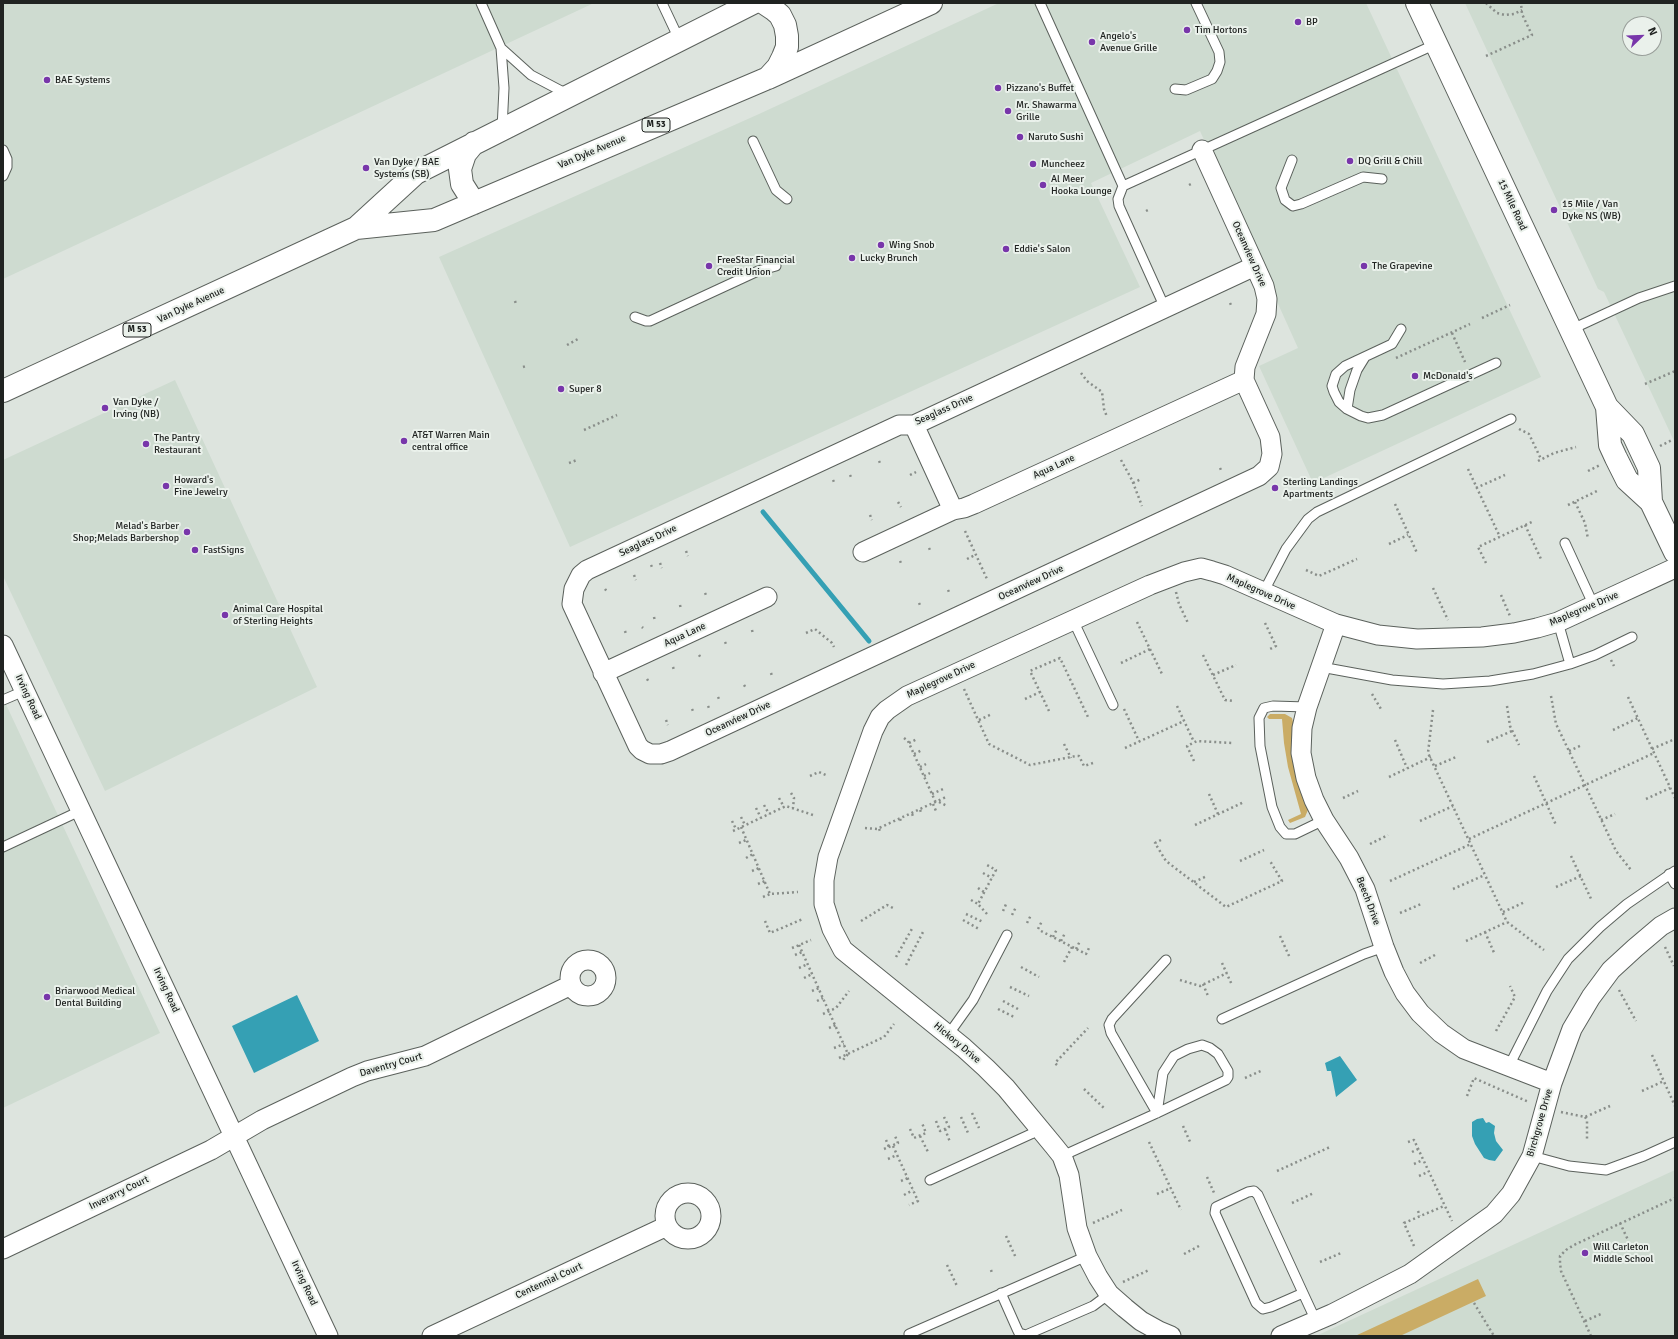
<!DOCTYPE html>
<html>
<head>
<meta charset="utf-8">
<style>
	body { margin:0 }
	#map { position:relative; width:1678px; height:1339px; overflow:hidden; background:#dde4de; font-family:Signika,sans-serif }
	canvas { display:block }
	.frame { position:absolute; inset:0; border:4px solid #202321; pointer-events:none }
	.north { position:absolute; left:1622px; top:16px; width:40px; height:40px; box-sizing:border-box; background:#eaf1eb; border:1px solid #999f9a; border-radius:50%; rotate:67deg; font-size:11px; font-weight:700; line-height:16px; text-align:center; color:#202321 }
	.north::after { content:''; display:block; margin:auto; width:14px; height:18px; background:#7836aa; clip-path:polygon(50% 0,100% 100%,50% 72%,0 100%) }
</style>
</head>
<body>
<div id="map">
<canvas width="1678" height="1339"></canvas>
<div class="frame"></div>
<div class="north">N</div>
</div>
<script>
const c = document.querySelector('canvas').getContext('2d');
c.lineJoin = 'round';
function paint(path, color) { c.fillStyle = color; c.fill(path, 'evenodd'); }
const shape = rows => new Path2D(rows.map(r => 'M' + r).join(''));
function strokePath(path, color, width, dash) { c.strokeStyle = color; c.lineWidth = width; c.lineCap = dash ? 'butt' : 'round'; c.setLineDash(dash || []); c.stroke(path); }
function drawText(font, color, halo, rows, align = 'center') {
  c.font = font + ' Signika,sans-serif'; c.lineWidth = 4; c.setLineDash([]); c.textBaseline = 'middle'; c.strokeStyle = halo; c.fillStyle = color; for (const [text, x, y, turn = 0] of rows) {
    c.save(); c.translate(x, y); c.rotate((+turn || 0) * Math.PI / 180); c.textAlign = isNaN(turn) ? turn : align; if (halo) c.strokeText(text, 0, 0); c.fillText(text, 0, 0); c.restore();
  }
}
paint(shape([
	[3,3,594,3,3,279],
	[999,3,1366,3,1541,377,1313,483,1259,366,1298,348,1200,131,1091,183,1140,287,570,547,439,257,759,114],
	[1465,3,1675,3,1675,443,1604,292,1598,289],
	[1630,24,1654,24,1654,48,1630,48],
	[175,380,317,687,105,791,3,576,3,460],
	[3,698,160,1033,3,1108],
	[1675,1170,1675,1336,1316,1336]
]), '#cedbd0');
paint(shape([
	[1270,714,1285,714,1292,718,1293,722,1294,742,1308,810,1305,817,1290,823,1288,820,1301,814,1288,767,1284,743,1282,719,1269,719,1267,717],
	[1478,1279,1486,1296,1400,1336,1355,1336]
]), '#caac65');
paint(shape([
	[297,995,319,1041,254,1073,232,1026],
	[1340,1056,1357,1080,1336,1097,1331,1071,1327,1071,1325,1063],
	[1483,1118,1486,1123,1489,1122,1495,1126,1494,1133,1496,1141,1503,1150,1495,1161,1489,1160,1484,1158,1475,1144,1472,1136,1472,1122,1477,1119]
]), '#35a0b4');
strokePath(shape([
	[763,512,869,641]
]), '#35a0b4', 5);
const service = shape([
	[481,3,501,48,504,88,502,129],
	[662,3,679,39],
	[1040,3,1123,186,1118,199,1119,206,1165,308],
	[501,48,531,75,569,95],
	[1175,89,1186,90,1212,79,1217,71,1220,62,1219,52,1196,3],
	[753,141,776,190,787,199],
	[3,150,7,159,7,167,3,176],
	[1292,160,1281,188,1285,200,1293,206,1301,204,1363,177,1382,179],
	[1123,186,1436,44],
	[635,317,646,321,650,321,758,271,776,266],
	[1401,329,1392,344,1345,366,1336,374,1332,386,1334,392,1339,402,1347,409,1361,416,1368,418,1383,415,1496,363],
	[1570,330,1639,298,1675,286],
	[1347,409,1350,390,1357,370,1365,357],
	[1565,543,1594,606],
	[1263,593,1286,549,1308,519,1317,512,1511,419],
	[1073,620,1113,705],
	[1558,622,1570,664],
	[1321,667,1392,680,1443,684,1490,681,1533,674,1570,664,1595,655,1632,637],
	[3,700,24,691],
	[1307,707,1273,706,1264,708,1259,718,1260,746,1272,807,1280,827,1286,834,1295,834,1324,820],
	[3,847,82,810],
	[1669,874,1675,884],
	[1222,1019,1364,954,1384,947],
	[948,1035,973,1000,1007,935],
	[1509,1066,1547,991,1568,959,1600,927,1627,904,1675,871],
	[1157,1113,1111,1033,1109,1025,1112,1019,1166,960],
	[1062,1156,1157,1113,1226,1080,1228,1077,1228,1071,1218,1054,1210,1048,1202,1045,1188,1049,1174,1056,1163,1073,1157,1113],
	[1532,1156,1569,1166,1606,1170,1644,1156,1675,1142],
	[930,1180,1031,1134,1038,1128],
	[1001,1293,1017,1329,1019,1333,1026,1335,1093,1306,1109,1294],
	[1303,1293,1271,1307,1263,1309,1256,1303,1215,1213,1216,1207,1248,1192,1254,1191,1258,1195,1303,1293,1316,1321],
	[909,1334,1087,1256]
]);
const minor = shape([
	[1202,150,1255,266,1264,286,1267,299,1266,314,1245,367,1244,380,1270,437,1272,454,1269,467,1259,476,670,751,661,754,650,754,642,750,638,746,572,604,574,589,581,575,587,570,899,425,914,425,1255,266],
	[914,425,953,510],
	[863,552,953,510,964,508,974,504,1244,380],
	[1336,624,1307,707,1302,728,1301,753,1306,778,1314,800,1324,820,1349,858,1365,889,1384,947,1394,972,1405,993,1420,1013,1441,1033,1464,1049,1552,1083],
	[3,645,328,1336],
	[603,673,767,597],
	'570 978a18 18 0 1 1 36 0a18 18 0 1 1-36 0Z',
	'665 1216a23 23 0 1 1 46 0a23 23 0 1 1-46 0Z',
	[3,1249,211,1150,262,1120,352,1077,367,1071,425,1056,571,985],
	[432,1336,667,1226],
	[1171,1336,1159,1331,1141,1321,1125,1308,1109,1294,1098,1277,1087,1256,1077,1228,1069,1175,1062,1156,1054,1146,1006,1088,986,1068,964,1048,843,950,832,929,824,904,824,880,828,857,873,731,880,717,887,710,907,696,1150,585,1184,572,1201,568,1212,571,1225,575,1336,624,1378,635,1417,639,1482,637,1514,633,1537,628,1558,622,1675,568],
	[1281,1336,1332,1314,1410,1274,1494,1214,1511,1194,1532,1156,1552,1083,1572,1029,1591,997,1611,970,1635,948,1661,926,1675,918]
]);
const secondary = shape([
	[1417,3,1607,407,1633,434,1649,468,1651,502],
	[1607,407,1610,445,1616,458,1627,480,1651,502,1675,552]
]);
const primary = shape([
	[764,3,773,9,780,15,785,25,787,36,787,47,783,57,778,67,768,78],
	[474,203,462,184,460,169,465,154,474,143],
	[356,228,434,220,768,78,931,3],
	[3,391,356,228,416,173,753,3]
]);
strokePath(service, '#5b615c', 11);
strokePath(minor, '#5b615c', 21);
strokePath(secondary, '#5b615c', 24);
strokePath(primary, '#5b615c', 24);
strokePath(shape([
	[1486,3,1497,13,1505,15,1514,14,1522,10],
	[1486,56,1532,35,1522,14,1521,3],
	[1189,185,1191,184],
	[1146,211,1148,210],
	[515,301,516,304],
	[1230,303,1231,305],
	[1482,318,1510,305],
	[1452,333,1465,362],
	[567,345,578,339],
	[1396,358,1470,324],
	[523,367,526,366],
	[1081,373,1087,381,1102,392,1104,409,1107,417],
	[1645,384,1675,371],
	[1519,429,1529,434,1541,459],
	[584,430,617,415],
	[1660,446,1672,440],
	[1121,460,1132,480,1142,506],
	[879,461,881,465],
	[1538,461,1554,453,1576,447],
	[569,463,577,460],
	[1220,468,1221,470],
	[1468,469,1500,537],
	[1588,471,1600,465],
	[850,475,852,479],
	[910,475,916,472],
	[833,480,834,482],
	[1133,483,1141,479],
	[1476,488,1505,475],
	[898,502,901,507],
	[1575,502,1585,523,1588,539],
	[1395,504,1417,553],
	[1568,505,1597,491],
	[870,515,872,520],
	[1525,525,1541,559],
	[965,531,987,579],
	[1389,544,1408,535],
	[929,548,931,552],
	[686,551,688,556],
	[967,559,975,555],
	[900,561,902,565],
	[660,563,662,568],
	[1486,563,1478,547,1534,521],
	[651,565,652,567],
	[1306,570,1319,576,1357,559],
	[634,575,636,580],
	[1433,588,1448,620],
	[605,589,608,593],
	[948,590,950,594],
	[1176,592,1179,604,1188,623],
	[705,593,707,597],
	[1501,595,1510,616],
	[919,603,921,607],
	[680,605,681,609],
	[654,617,655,621],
	[1137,622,1162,674],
	[1265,623,1276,646,1268,650],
	[642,627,643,628],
	[752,630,753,634],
	[625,631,626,634],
	[806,633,815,629,832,643,834,647],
	[725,642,727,646],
	[699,655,701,658],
	[1203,655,1225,700,1233,701],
	[1611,660,1614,666],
	[1121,663,1150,649],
	[673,667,674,670],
	[771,673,772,676],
	[1213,675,1236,665],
	[647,679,649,682],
	[744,685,746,688],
	[964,689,989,744,1030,765,1076,756,1079,756,1084,766,1093,763],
	[1372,694,1381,709],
	[1551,696,1556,724,1569,751,1616,851,1631,870],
	[718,697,720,701],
	[1628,697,1675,798],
	[1025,699,1040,692],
	[708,706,709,708],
	[1177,706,1194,742],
	[1507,706,1510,726,1519,745],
	[692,709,694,713],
	[1124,709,1139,741],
	[1433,710,1428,753,1507,922,1544,950],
	[1049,711,1030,671,1060,658,1088,717,1089,716],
	[666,720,668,725],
	[979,720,992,714],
	[1613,730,1638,718],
	[904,738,908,741,936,803],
	[1395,740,1407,768],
	[1487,742,1512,731],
	[909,743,917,739],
	[1064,744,1071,758],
	[1125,748,1184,721],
	[1652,749,1675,739],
	[1569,751,1582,745],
	[914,754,922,750],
	[1194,761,1187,746,1197,741,1232,743],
	[1435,766,1456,757],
	[920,767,926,764],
	[810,776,819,772,828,776],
	[924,776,930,773],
	[1534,776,1556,825],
	[1389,777,1431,757],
	[791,793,794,798,793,808],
	[932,794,943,789],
	[1209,794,1218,814],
	[779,798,784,807],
	[1343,798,1358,791],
	[1646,799,1670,788],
	[939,802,947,806],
	[933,804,936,811],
	[764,805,769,814],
	[756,808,761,818],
	[920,810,922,814],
	[912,814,914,818],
	[741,817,745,825],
	[900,819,902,823],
	[1601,820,1615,814],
	[732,821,736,829],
	[1420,821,1453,806],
	[1195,825,1244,802],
	[741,827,770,894,798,892],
	[865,828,877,829,946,797],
	[879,829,881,833],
	[733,831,786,806,813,815],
	[1469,839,1654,753],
	[1161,840,1155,843,1166,861,1226,907,1282,881,1270,861],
	[739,843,746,840],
	[1370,844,1388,835],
	[1571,856,1592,901],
	[746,858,753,854],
	[1240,861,1264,850],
	[752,871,759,868],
	[983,873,992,878],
	[1390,881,1471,844],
	[1194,882,1207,876],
	[758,884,765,881],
	[1556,887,1581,876],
	[978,888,984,892],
	[1453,889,1485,875],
	[763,897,770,894],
	[971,900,978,904],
	[1003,911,1007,902],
	[1503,912,1525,902],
	[1400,913,1421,904],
	[966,914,983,922],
	[987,914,978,904,996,870,987,865],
	[1012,915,1016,907],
	[963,920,979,929],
	[765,921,770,933,803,919],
	[861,921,887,905,893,908],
	[1027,923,1031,915],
	[1038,929,1042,921],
	[1041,931,1086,954,1090,946],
	[1485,932,1495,955],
	[1280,936,1290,958],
	[1053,937,1057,929],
	[1061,941,1065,933],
	[1466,941,1507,922],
	[799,945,848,1054,843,1060,843,1061],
	[1665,947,1674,966],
	[792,948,811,940],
	[1076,949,1080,941],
	[795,955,802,952],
	[896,957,913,927],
	[1064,962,1072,947],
	[1222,963,1232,985],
	[1420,963,1435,955],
	[906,965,923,932],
	[1021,967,1039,977],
	[799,968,808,964],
	[804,978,812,974],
	[1180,980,1200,986,1227,973],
	[1203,984,1208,996],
	[1010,987,1029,996],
	[1619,990,1636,1021],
	[812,991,819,988],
	[817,1001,823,998],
	[1003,1001,1018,1009],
	[998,1009,1014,1017],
	[823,1014,836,1008,849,991],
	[829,1028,836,1025],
	[1496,1031,1515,997,1510,986],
	[834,1048,844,1044],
	[1652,1055,1675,1106],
	[839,1058,884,1037,894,1024],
	[1057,1065,1055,1063,1088,1028],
	[1245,1078,1263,1070],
	[1084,1089,1105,1109],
	[1642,1091,1664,1081],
	[1467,1096,1474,1078,1529,1102],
	[1561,1112,1585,1117,1610,1106],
	[972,1113,979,1128],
	[961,1117,968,1133],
	[1585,1117,1587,1120,1587,1141],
	[936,1121,940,1131,945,1129,949,1127,944,1117],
	[1183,1126,1191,1144],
	[910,1129,914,1138,926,1133,922,1123],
	[945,1129,950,1142],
	[920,1136,928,1152],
	[886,1140,889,1147],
	[1149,1142,1181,1210],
	[1408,1142,1414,1140,1452,1221],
	[893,1146,918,1201,909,1205],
	[884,1149,898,1143,895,1136],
	[1412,1152,1418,1149],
	[888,1159,897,1155],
	[1414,1164,1423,1160],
	[1277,1171,1330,1147],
	[1419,1176,1428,1172],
	[1207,1177,1215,1195],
	[901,1181,908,1178],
	[1157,1194,1171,1188],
	[904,1195,913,1190],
	[1292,1203,1314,1193],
	[1418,1211,1420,1216],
	[1093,1223,1122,1210],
	[1620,1223,1628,1240],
	[1006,1236,1016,1258],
	[1414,1246,1404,1223,1444,1206],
	[1184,1254,1199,1246],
	[1320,1262,1341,1253],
	[947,1265,957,1286],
	[991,1270,992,1273],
	[1123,1282,1149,1270],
	[1474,1303,1494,1336],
	[1585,1321,1601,1314],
	[1591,1336,1561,1271,1560,1263,1560,1256,1566,1250,1574,1245,1675,1198]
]), '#898e8a', 2.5, [2, 3]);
strokePath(service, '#fff', 9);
strokePath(minor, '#fff', 19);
strokePath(secondary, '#fff', 22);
strokePath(primary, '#fff', 22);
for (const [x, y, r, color] of [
	[1298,22,4,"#7836aa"],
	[1187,30,4,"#7836aa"],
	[1092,42,4,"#7836aa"],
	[47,80,4,"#7836aa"],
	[998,88,4,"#7836aa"],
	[1008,111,4,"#7836aa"],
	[1020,137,4,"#7836aa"],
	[1350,161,4,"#7836aa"],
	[1033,164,4,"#7836aa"],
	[366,168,4,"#7836aa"],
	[1043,185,4,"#7836aa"],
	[1554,210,4,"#7836aa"],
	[881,245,4,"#7836aa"],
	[1006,249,4,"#7836aa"],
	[852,258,4,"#7836aa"],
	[709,266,4,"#7836aa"],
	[1364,266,4,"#7836aa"],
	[1415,376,4,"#7836aa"],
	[561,389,4,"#7836aa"],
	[105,408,4,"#7836aa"],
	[404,441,4,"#7836aa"],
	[146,444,4,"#7836aa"],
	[166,486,4,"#7836aa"],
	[1275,488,4,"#7836aa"],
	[187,532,4,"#7836aa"],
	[195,550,4,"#7836aa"],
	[225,615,4,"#7836aa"],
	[47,997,4,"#7836aa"],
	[1585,1253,4,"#7836aa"]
]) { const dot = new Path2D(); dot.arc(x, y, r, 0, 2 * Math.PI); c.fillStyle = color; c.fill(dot); strokePath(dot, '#eaf1eb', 1.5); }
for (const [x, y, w] of [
	[656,125,28],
	[137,330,28]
]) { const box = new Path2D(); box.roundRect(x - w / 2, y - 7, w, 14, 3); c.fillStyle = '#eaf1eb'; c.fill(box); strokePath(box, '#202321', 1); }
drawText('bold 9px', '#202321', null, [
	["M 53",656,125],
	["M 53",137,330]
]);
drawText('10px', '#202321', '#eaf1eb', [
	["BP",1306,22],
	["Tim Hortons",1195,30],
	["Angelo's",1100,36],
	["Avenue Grille",1100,48],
	["BAE Systems",55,80],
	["Pizzano's Buffet",1006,88],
	["Mr. Shawarma",1016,105],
	["Grille",1016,117],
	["Naruto Sushi",1028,137],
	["DQ Grill & Chill",1358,161],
	["Van Dyke / BAE",374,162],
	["Systems (SB)",374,174],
	["Muncheez",1041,164],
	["Al Meer",1051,179],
	["Hooka Lounge",1051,191],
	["15 Mile / Van",1562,204],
	["Dyke NS (WB)",1562,216],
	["Wing Snob",889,245],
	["Eddie's Salon",1014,249],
	["Lucky Brunch",860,258],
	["FreeStar Financial",717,260],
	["Credit Union",717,272],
	["The Grapevine",1372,266],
	["McDonald's",1423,376],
	["Super 8",569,389],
	["Van Dyke /",113,402],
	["Irving (NB)",113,414],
	["AT&T Warren Main",412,435],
	["central office",412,447],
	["The Pantry",154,438],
	["Restaurant",154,450],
	["Howard's",174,480],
	["Fine Jewelry",174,492],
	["Sterling Landings",1283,482],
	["Apartments",1283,494],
	["Melad's Barber",179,526,"right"],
	["Shop;Melads Barbershop",179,538,"right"],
	["FastSigns",203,550],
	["Animal Care Hospital",233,609],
	["of Sterling Heights",233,621],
	["Briarwood Medical",55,991],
	["Dental Building",55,1003],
	["Will Carleton",1593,1247],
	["Middle School",1593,1259]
], 'left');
drawText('10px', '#202321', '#eaf1eb', [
	["Van Dyke Avenue",592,152,-23],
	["15 Mile Road",1512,205,65],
	["Oceanview Drive",1249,254,66],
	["Van Dyke Avenue",191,305,-25],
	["Seaglass Drive",944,410,-24],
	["Aqua Lane",1054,467,-25],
	["Seaglass Drive",648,541,-25],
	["Oceanview Drive",1031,583,-25],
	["Maplegrove Drive",1261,592,24],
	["Maplegrove Drive",1584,609,-23],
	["Aqua Lane",685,635,-25],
	["Maplegrove Drive",941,680,-25],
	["Irving Road",28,697,65],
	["Oceanview Drive",738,719,-25],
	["Beech Drive",1368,901,69],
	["Irving Road",166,990,65],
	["Hickory Drive",957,1043,40],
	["Daventry Court",391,1065,-16],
	["Birchgrove Drive",1540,1123,-74],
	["Inverarry Court",119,1193,-26],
	["Centennial Court",549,1281,-25],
	["Irving Road",304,1283,65]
]);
</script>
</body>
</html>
